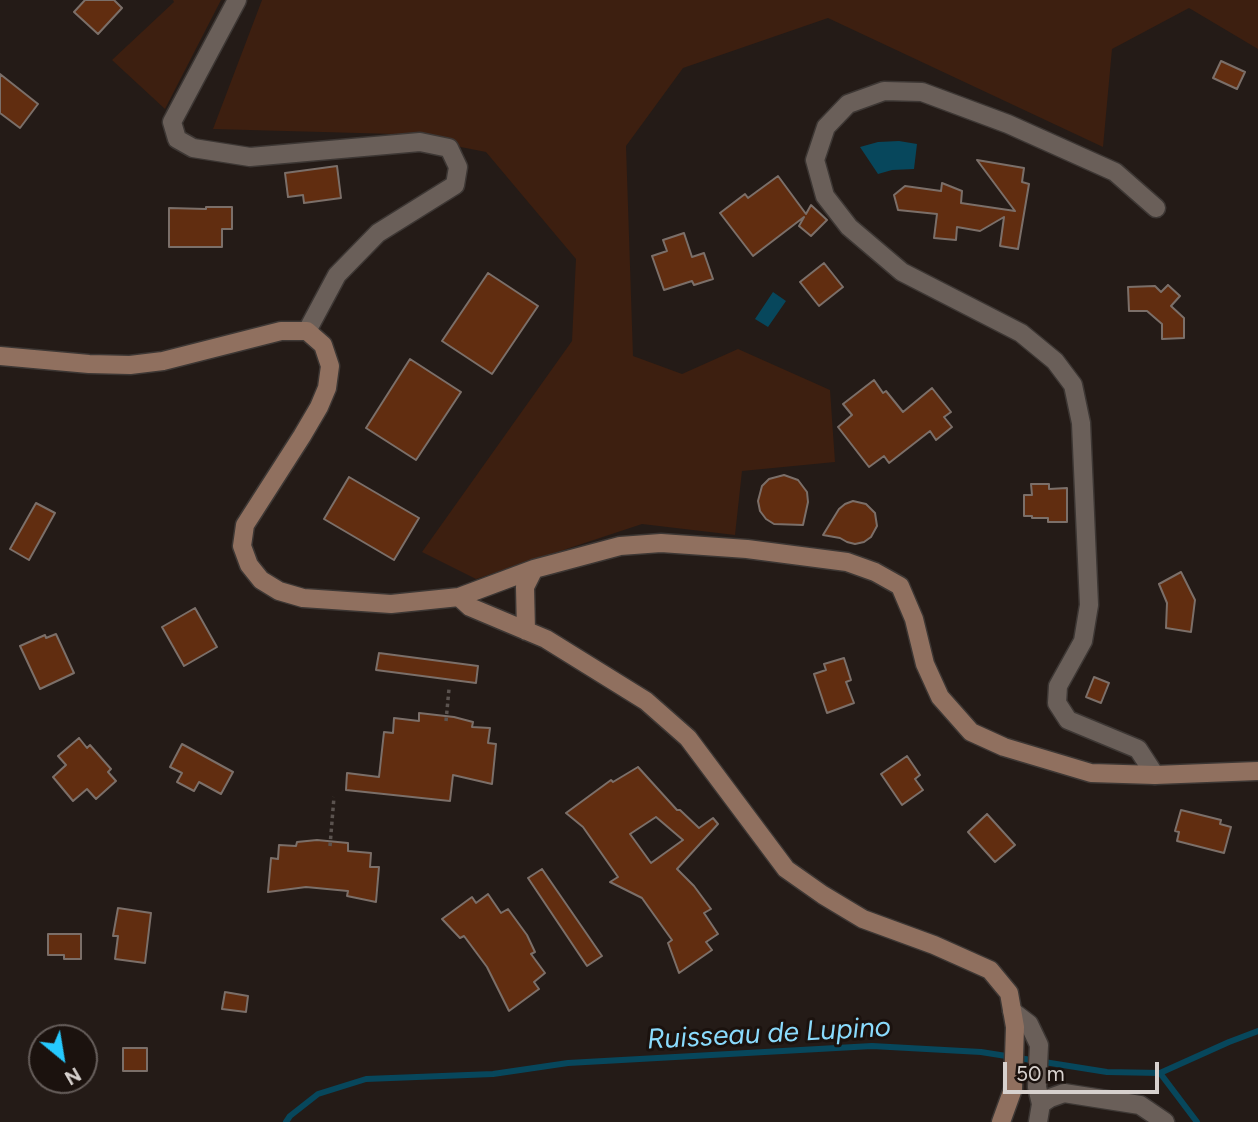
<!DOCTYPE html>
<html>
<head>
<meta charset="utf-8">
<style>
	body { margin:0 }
	#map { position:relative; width:1258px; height:1122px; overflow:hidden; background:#241b17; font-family:Figtree,sans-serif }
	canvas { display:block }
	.north { position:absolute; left:28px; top:1024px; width:70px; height:70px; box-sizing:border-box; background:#1b120e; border:2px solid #665e5b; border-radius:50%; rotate:150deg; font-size:19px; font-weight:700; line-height:28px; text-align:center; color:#d7d1ce }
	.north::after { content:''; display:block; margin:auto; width:24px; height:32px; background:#26c9fe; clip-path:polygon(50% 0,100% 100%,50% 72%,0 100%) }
	.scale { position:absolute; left:1003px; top:1062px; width:156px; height:32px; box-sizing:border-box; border:4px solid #d7d1ce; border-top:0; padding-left:9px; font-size:21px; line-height:24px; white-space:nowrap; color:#d7d1ce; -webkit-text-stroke:5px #1b120e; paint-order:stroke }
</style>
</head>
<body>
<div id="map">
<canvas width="1258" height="1122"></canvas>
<div class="north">N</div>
<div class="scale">50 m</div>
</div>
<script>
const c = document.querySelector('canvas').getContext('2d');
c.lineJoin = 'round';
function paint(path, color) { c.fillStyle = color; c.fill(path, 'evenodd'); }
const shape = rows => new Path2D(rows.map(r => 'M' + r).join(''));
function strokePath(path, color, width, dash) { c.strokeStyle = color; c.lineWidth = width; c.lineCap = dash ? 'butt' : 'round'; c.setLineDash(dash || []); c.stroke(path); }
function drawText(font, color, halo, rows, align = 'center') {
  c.font = font + ' Figtree,sans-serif'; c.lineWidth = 6; c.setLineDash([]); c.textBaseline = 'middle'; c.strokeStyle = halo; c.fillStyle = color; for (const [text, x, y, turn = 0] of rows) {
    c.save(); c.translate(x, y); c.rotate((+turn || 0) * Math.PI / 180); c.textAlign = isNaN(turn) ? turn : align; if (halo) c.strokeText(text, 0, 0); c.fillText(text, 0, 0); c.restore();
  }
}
paint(shape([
	[173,0,221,0,165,109,112,60,174,2],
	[262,0,1258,0,1258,49,1189,8,1112,49,1103,147,828,18,683,68,626,146,633,356,682,374,738,349,830,390,835,462,742,471,735,535,642,524,476,579,422,552,572,341,576,259,486,152,395,134,213,129]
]), '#3d1f10');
paint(shape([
	[899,141,917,144,914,169,892,170,878,174,860,147,878,142],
	[773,292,786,301,768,327,755,319]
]), '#07475c');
strokePath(shape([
	[1160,1073,1197,1122],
	[286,1122,290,1116,318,1094,366,1079,493,1074,568,1063,872,1046,981,1052,1107,1072,1160,1073,1229,1042,1258,1031]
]), '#07475c', 6);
const building = shape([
	[85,0,114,0,122,8,98,34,74,12,85,0],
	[1221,61,1245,72,1237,89,1213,78,1221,61],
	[0,74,38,104,20,128,0,113,0,74],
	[977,160,1024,168,1022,182,1029,184,1018,249,1000,246,1004,217,980,231,957,227,956,240,934,238,937,214,898,210,894,195,905,186,941,191,942,183,962,191,961,203,1015,211,977,160],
	[337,166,341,198,304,203,303,195,288,197,285,173,337,166],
	[778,176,806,214,811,205,827,220,811,236,799,226,804,217,753,256,720,213,745,194,748,198,778,176],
	[206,207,232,207,232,229,222,229,222,247,169,247,169,208,206,209,206,207],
	[684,233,692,257,704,253,713,279,694,285,692,281,664,290,652,256,667,251,663,240,684,233],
	[824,263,843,287,819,306,800,282,824,263],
	[488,273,538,306,492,374,442,341,488,273],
	[1168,285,1180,296,1171,306,1184,318,1184,338,1162,339,1162,324,1147,311,1129,311,1128,287,1155,286,1161,292,1168,285],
	[410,359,461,392,416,460,366,428,410,359],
	[874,380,883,393,886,391,903,412,932,388,951,412,944,417,952,427,936,440,930,431,889,463,884,456,869,467,838,427,852,415,843,404,874,380],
	[784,475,798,480,807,492,808,502,803,525,774,524,766,519,760,511,758,501,762,486,769,479,784,475],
	[349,477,419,518,394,560,324,519,349,477],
	[1031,484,1049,484,1049,489,1067,488,1067,522,1048,522,1048,518,1032,518,1032,516,1024,516,1024,495,1032,495,1031,484],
	[853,501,866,504,875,513,877,526,871,537,864,542,855,544,847,542,840,538,823,535,839,509,845,504,853,501],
	[36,503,55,513,29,560,10,549,36,503],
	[1181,572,1195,600,1191,632,1166,628,1167,603,1159,584,1181,572],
	[195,608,217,647,184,666,162,627,195,608],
	[56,634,74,673,40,689,20,646,45,635,46,638,56,634],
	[379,653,478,666,476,683,376,670,379,653],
	[844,658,851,680,846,682,854,703,827,713,814,674,826,670,824,664,844,658],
	[1094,677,1109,683,1101,703,1086,697,1094,677],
	[419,713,454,717,473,722,472,727,490,728,488,743,496,744,492,784,453,775,450,801,346,790,347,773,379,777,384,732,393,733,394,718,419,721,419,713],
	[79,738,87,748,90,745,111,769,108,772,116,781,96,799,87,789,73,801,53,777,66,765,58,756,79,738],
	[182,744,233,772,221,794,199,782,194,791,177,782,182,773,170,767,182,744],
	[907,756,920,775,915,779,923,790,902,805,881,774,907,756],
	[638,767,677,810,680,810,699,828,713,818,718,824,677,869,694,886,711,909,704,913,718,934,706,942,712,950,679,973,668,943,672,940,642,898,610,882,618,877,583,827,566,813,611,780,613,782,638,767],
	[656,817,683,840,651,863,630,834,656,817],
	[1181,810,1221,820,1220,824,1231,827,1224,853,1177,841,1179,832,1175,831,1181,810],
	[987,814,1015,845,995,862,968,832,987,814],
	[317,840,348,843,348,851,371,853,370,867,379,867,376,902,347,896,348,891,306,887,268,892,271,858,278,859,279,845,296,846,297,842,317,840],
	[542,869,602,956,587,966,528,878,542,869],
	[488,894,501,913,508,909,527,935,535,952,531,954,545,973,534,982,539,989,509,1011,487,967,464,936,460,938,442,919,472,897,476,903,488,894],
	[118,908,151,913,145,963,115,959,118,936,113,936,118,908],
	[48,934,81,934,81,959,64,959,64,955,48,955,48,934],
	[225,992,248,996,246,1012,222,1009,225,992],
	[123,1048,147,1048,147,1071,123,1071,123,1048]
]);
paint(building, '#612d10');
strokePath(building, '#7b6f69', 2);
const street = shape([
	[237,0,172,122,177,139,193,148,250,157,420,142,449,148,458,167,455,185,378,233,337,275,307,331],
	[1155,775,1138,749,1068,720,1057,703,1058,686,1083,641,1089,605,1081,423,1073,385,1055,361,1021,333,902,272,849,227,825,196,815,160,826,127,848,104,884,91,922,92,1008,124,1115,172,1156,208],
	[1012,1011,1029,1024,1039,1045,1037,1087,1041,1104],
	[1038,1122,1041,1104,1050,1098,1064,1093,1140,1105,1165,1122]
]);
const secondary = shape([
	[0,356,89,364,130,365,163,361,281,331,307,331,323,345,330,366,327,388,319,407,302,436,245,525,242,546,249,565,261,580,279,591,303,598,391,604,459,597,534,569,620,546,661,543,747,549,847,562,875,572,900,586,914,619,925,664,940,697,971,732,1004,747,1091,773,1155,775,1258,771],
	[459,597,470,607,546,639,646,701,688,738,786,869,823,895,863,919,934,945,990,970,1009,993,1015,1027,1013,1089,1001,1122],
	[526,631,525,587,534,569]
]);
strokePath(street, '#3d3734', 21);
strokePath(secondary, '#3d3734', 21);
strokePath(shape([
	[446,721,449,689],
	[330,846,334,797]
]), '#5b534f', 3.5, [3.5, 3.5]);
strokePath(street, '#6a5f59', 18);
strokePath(secondary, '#90705f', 18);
drawText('italic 28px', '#8adbfd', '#1b120e', [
	["Ruisseau de Lupino",769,1034,-3]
]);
</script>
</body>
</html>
